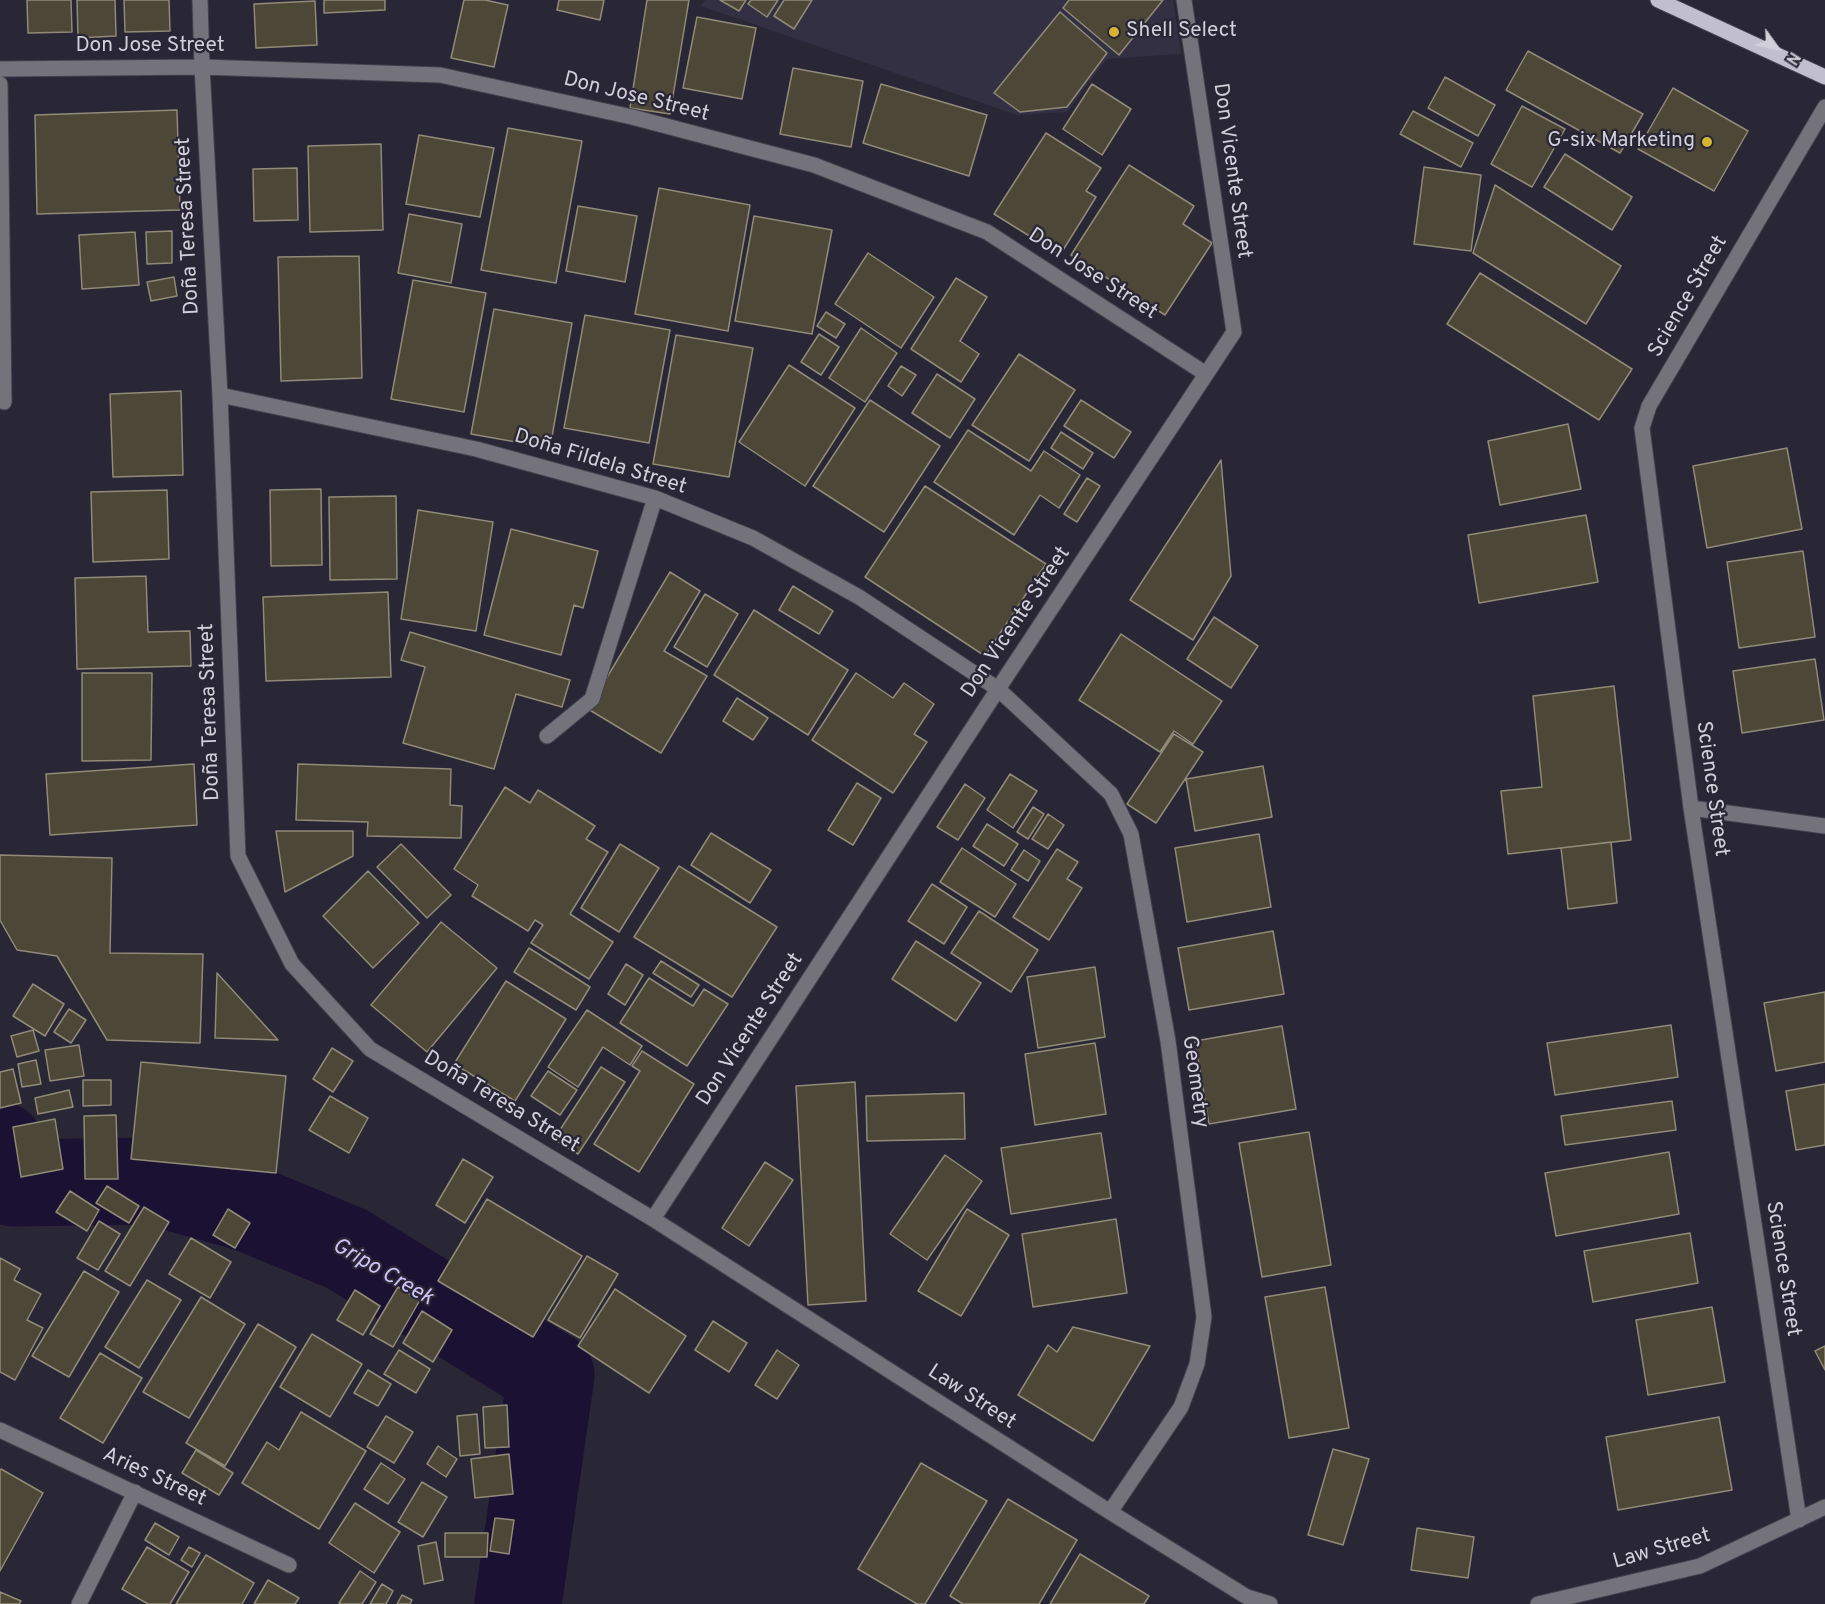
<!DOCTYPE html>
<html>
<head>
<meta charset="utf-8">
<style>
	body { margin:0 }
	#map { position:relative; width:1825px; height:1604px; overflow:hidden; background:#292635; font-family:Overpass,sans-serif }
	canvas { display:block }
	.north { position:absolute; left:1747px; top:18px; width:60px; height:60px; -webkit-text-stroke:4px #292635; paint-order:stroke; rotate:123deg; font-size:16px; font-weight:700; line-height:24px; text-align:center; color:#d1cfd9 }
	.north::after { content:''; display:block; margin:auto; width:21px; height:27px; background:#d1cfd9; clip-path:polygon(50% 0,100% 100%,50% 72%,0 100%) }
</style>
</head>
<body>
<div id="map">
<canvas width="1825" height="1604"></canvas>
<div class="north">N</div>
</div>
<script>
const c = document.querySelector('canvas').getContext('2d');
c.lineJoin = 'round';
function paint(path, color) { c.fillStyle = color; c.fill(path, 'evenodd'); }
const shape = rows => new Path2D(rows.map(r => 'M' + r).join(''));
function strokePath(path, color, width, dash) { c.strokeStyle = color; c.lineWidth = width; c.lineCap = dash ? 'butt' : 'round'; c.setLineDash(dash || []); c.stroke(path); }
function drawText(font, color, halo, rows, align = 'center') {
  c.font = font + ' Overpass,sans-serif'; c.lineWidth = 4.5; c.setLineDash([]); c.textBaseline = 'middle'; c.strokeStyle = halo; c.fillStyle = color; for (const [text, x, y, turn = 0] of rows) {
    c.save(); c.translate(x, y); c.rotate((+turn || 0) * Math.PI / 180); c.textAlign = isNaN(turn) ? turn : align; if (halo) c.strokeText(text, 0, 0); c.fillText(text, 0, 0); c.restore();
  }
}
paint(shape([
	[705,0,1173,0,1181,54,1107,59,1067,112,1017,115,701,6]
]), '#343044');
strokePath(shape([
	[0,1145,14,1183,151,1181,248,1208,347,1249,551,1375,518,1604]
]), '#1b1132', 87);
const building = shape([
	[27,0,71,0,72,32,28,33,27,0],
	[77,0,115,0,116,36,78,38,77,0],
	[124,0,169,0,170,31,125,32,124,0],
	[324,0,385,0,385,10,324,13,324,0],
	[464,0,485,0,508,5,494,67,451,58,464,0],
	[559,0,604,0,600,20,557,10,559,0],
	[647,0,689,0,670,114,630,108,647,0],
	[720,0,746,0,739,11,720,0],
	[751,0,778,0,767,17,748,4,751,0],
	[784,0,812,0,794,29,774,16,784,0],
	[1069,0,1163,0,1119,55,1063,8,1069,0],
	[315,1,317,45,256,48,254,4,315,1],
	[1060,12,1107,53,1067,107,1020,112,994,93,1060,12],
	[697,17,756,28,742,99,683,88,697,17],
	[1528,51,1643,114,1620,153,1506,90,1528,51],
	[793,68,863,81,851,147,780,134,793,68],
	[1445,77,1495,105,1478,136,1428,108,1445,77],
	[881,84,987,115,969,176,863,143,881,84],
	[1092,84,1131,109,1102,155,1063,129,1092,84],
	[1673,88,1748,131,1714,191,1638,149,1673,88],
	[1522,106,1565,129,1532,187,1491,164,1522,106],
	[177,110,180,210,37,214,35,115,177,110],
	[1413,111,1473,143,1461,167,1400,134,1413,111],
	[508,128,582,141,556,283,481,270,508,128],
	[1046,133,1101,168,1086,191,1096,197,1060,255,994,214,1046,133],
	[419,135,494,148,480,217,406,204,419,135],
	[381,144,383,230,310,232,308,146,381,144],
	[1565,154,1632,197,1612,230,1544,187,1565,154],
	[1129,165,1194,206,1183,224,1212,243,1165,315,1071,255,1129,165],
	[1424,167,1481,175,1471,251,1414,244,1424,167],
	[297,168,298,220,254,221,253,169,297,168],
	[1495,185,1621,266,1586,324,1473,253,1495,185],
	[659,188,750,205,728,331,635,314,659,188],
	[578,206,637,216,625,282,566,271,578,206],
	[409,214,462,224,451,283,398,273,409,214],
	[754,216,832,230,812,334,735,321,754,216],
	[172,231,172,263,147,264,146,232,172,231],
	[135,232,139,285,82,289,79,235,135,232],
	[868,253,934,297,901,348,835,304,868,253],
	[359,256,362,378,281,381,278,257,359,256],
	[1480,273,1632,369,1599,420,1447,324,1480,273],
	[174,277,177,296,151,301,147,282,174,277],
	[956,278,987,297,960,341,979,354,961,382,911,349,956,278],
	[413,280,486,293,464,412,391,399,413,280],
	[494,309,572,323,550,448,471,434,494,309],
	[826,312,845,324,836,338,817,326,826,312],
	[585,315,670,330,649,443,564,428,585,315],
	[861,328,897,353,865,402,829,378,861,328],
	[819,334,839,347,821,375,801,362,819,334],
	[676,335,753,348,729,477,653,464,676,335],
	[1019,354,1075,390,1029,461,972,425,1019,354],
	[789,365,855,408,805,486,739,442,789,365],
	[901,366,916,375,902,396,888,386,901,366],
	[937,374,975,399,950,438,912,413,937,374],
	[181,391,183,475,113,477,110,394,181,391],
	[870,400,940,446,884,532,813,486,870,400],
	[1081,400,1131,432,1114,458,1064,426,1081,400],
	[1568,424,1581,489,1500,505,1488,441,1568,424],
	[968,430,1031,471,1044,451,1080,475,1059,508,1040,495,1014,535,934,482,968,430],
	[1061,432,1093,453,1083,469,1051,448,1061,432],
	[1787,448,1802,529,1707,548,1693,466,1787,448],
	[1221,460,1231,576,1193,640,1130,600,1221,460],
	[1087,478,1100,486,1077,522,1064,514,1087,478],
	[925,486,1046,564,985,656,865,577,925,486],
	[321,489,322,565,271,566,270,490,321,489],
	[167,490,169,559,93,562,91,492,167,490],
	[396,496,397,579,330,580,329,497,396,496],
	[418,510,493,522,476,631,401,619,418,510],
	[1586,515,1598,582,1479,603,1468,535,1586,515],
	[511,529,598,551,583,608,574,605,561,655,484,635,511,529],
	[1803,551,1815,637,1739,648,1727,562,1803,551],
	[670,572,700,591,664,651,707,676,661,753,588,709,670,572],
	[146,576,148,632,190,631,191,666,77,669,75,578,146,576],
	[793,586,833,611,819,634,779,610,793,586],
	[388,592,391,677,266,681,263,597,388,592],
	[705,594,738,614,707,667,674,647,705,594],
	[754,610,848,670,808,735,714,675,754,610],
	[1214,617,1258,646,1231,688,1187,659,1214,617],
	[410,632,570,680,562,707,516,694,494,769,403,743,425,667,401,660,410,632],
	[1121,634,1222,701,1193,744,1174,731,1160,752,1079,700,1121,634],
	[1815,659,1824,720,1742,733,1733,671,1815,659],
	[82,673,152,673,151,760,82,761,82,673],
	[856,673,893,698,904,683,934,704,914,734,927,742,893,793,812,740,856,673],
	[1614,686,1631,840,1508,854,1501,791,1542,787,1533,696,1614,686],
	[737,698,768,718,753,740,723,721,737,698],
	[1174,734,1203,752,1156,823,1127,804,1174,734],
	[194,764,197,825,50,835,46,774,194,764],
	[298,764,451,769,450,805,462,806,461,838,367,836,368,822,296,820,298,764],
	[1263,766,1272,817,1195,831,1186,779,1263,766],
	[1010,774,1037,791,1013,828,987,810,1010,774],
	[857,783,881,798,853,845,828,830,857,783],
	[965,784,985,798,958,840,937,827,965,784],
	[505,787,530,803,538,790,595,826,586,839,608,852,570,914,613,942,589,979,531,943,543,925,535,920,528,931,472,896,478,885,454,869,505,787],
	[1033,807,1044,814,1028,839,1017,832,1033,807],
	[1048,814,1064,825,1048,849,1032,839,1048,814],
	[987,824,1018,844,1004,866,973,846,987,824],
	[276,831,353,831,353,856,285,892,276,831],
	[711,833,771,870,750,903,691,865,711,833],
	[1259,834,1271,907,1187,922,1175,848,1259,834],
	[1611,842,1617,903,1568,909,1561,848,1611,842],
	[401,844,451,895,427,918,377,867,401,844],
	[620,844,659,868,619,932,581,908,620,844],
	[962,848,1016,884,995,917,940,882,962,848],
	[1057,849,1078,862,1067,879,1082,888,1049,940,1013,917,1057,849],
	[1024,850,1040,861,1028,881,1011,870,1024,850],
	[0,855,112,858,110,953,203,954,200,1043,107,1040,57,956,17,950,0,920,0,855],
	[679,866,777,927,732,997,634,937,679,866],
	[368,871,419,923,373,968,323,916,368,871],
	[932,884,967,907,944,944,908,921,932,884],
	[979,911,1038,950,1011,992,951,953,979,911],
	[441,922,497,968,427,1052,371,1005,441,922],
	[1273,931,1284,994,1189,1010,1178,948,1273,931],
	[916,941,981,983,956,1021,892,979,916,941],
	[529,948,590,987,576,1010,514,972,529,948],
	[661,961,699,985,691,997,653,973,661,961],
	[626,964,643,975,625,1005,608,994,626,964],
	[1095,967,1105,1037,1038,1048,1027,977,1095,967],
	[217,973,278,1040,215,1038,217,973],
	[649,978,693,1006,704,989,728,1004,687,1066,620,1023,649,978],
	[506,981,566,1019,515,1101,454,1064,506,981],
	[33,984,64,1004,45,1036,13,1016,33,984],
	[1825,992,1825,1062,1776,1071,1764,1003,1825,992],
	[69,1009,86,1020,71,1043,54,1032,69,1009],
	[587,1010,642,1046,630,1065,603,1047,578,1087,548,1067,587,1010],
	[1671,1025,1678,1077,1555,1095,1547,1043,1671,1025],
	[1282,1026,1296,1109,1209,1124,1195,1041,1282,1026],
	[33,1030,39,1051,17,1057,11,1036,33,1030],
	[1095,1043,1106,1114,1035,1125,1025,1054,1095,1043],
	[79,1045,84,1076,50,1081,45,1050,79,1045],
	[332,1048,353,1061,333,1092,313,1079,332,1048],
	[642,1051,694,1084,639,1172,594,1144,640,1071,632,1066,642,1051],
	[36,1060,41,1084,22,1087,18,1064,36,1060],
	[141,1062,286,1076,276,1173,131,1159,141,1062],
	[601,1067,625,1082,578,1154,554,1139,601,1067],
	[13,1069,21,1103,0,1108,0,1072,13,1069],
	[548,1071,577,1090,560,1115,531,1096,548,1071],
	[83,1080,111,1080,111,1105,83,1106,83,1080],
	[855,1082,866,1301,808,1305,796,1086,855,1082],
	[1825,1084,1825,1145,1796,1150,1786,1091,1825,1084],
	[69,1090,73,1107,38,1114,35,1098,69,1090],
	[964,1093,965,1139,867,1141,866,1096,964,1093],
	[330,1096,368,1118,349,1153,309,1130,330,1096],
	[1672,1101,1676,1130,1565,1145,1561,1116,1672,1101],
	[116,1115,118,1179,85,1179,84,1116,116,1115],
	[55,1119,63,1169,21,1177,13,1127,55,1119],
	[1309,1132,1331,1265,1262,1277,1239,1143,1309,1132],
	[1101,1133,1111,1198,1011,1214,1001,1148,1101,1133],
	[1669,1152,1679,1214,1556,1236,1545,1173,1669,1152],
	[945,1155,982,1181,927,1260,890,1234,945,1155],
	[463,1159,493,1177,465,1223,436,1205,463,1159],
	[765,1162,793,1180,749,1246,722,1228,765,1162],
	[107,1186,139,1206,129,1223,96,1203,107,1186],
	[70,1191,99,1210,87,1231,56,1212,70,1191],
	[487,1199,582,1256,533,1337,438,1281,487,1199],
	[144,1207,169,1222,130,1286,105,1271,144,1207],
	[228,1209,250,1223,235,1248,213,1235,228,1209],
	[967,1209,1009,1235,961,1316,918,1291,967,1209],
	[1116,1219,1127,1293,1033,1307,1022,1234,1116,1219],
	[99,1221,120,1234,98,1270,77,1258,99,1221],
	[1690,1233,1698,1283,1593,1302,1584,1251,1690,1233],
	[191,1238,231,1262,210,1298,169,1274,191,1238],
	[587,1256,618,1274,580,1338,548,1320,587,1256],
	[0,1258,20,1269,14,1280,41,1294,27,1320,43,1328,15,1380,0,1372,0,1258],
	[84,1271,119,1292,69,1377,32,1356,84,1271],
	[147,1280,181,1300,139,1368,105,1347,147,1280],
	[398,1287,420,1300,393,1347,370,1334,398,1287],
	[1325,1287,1349,1428,1289,1438,1265,1297,1325,1287],
	[615,1289,686,1336,649,1393,578,1346,615,1289],
	[355,1290,380,1306,363,1335,337,1320,355,1290],
	[201,1297,245,1324,189,1418,143,1392,201,1297],
	[1712,1307,1725,1382,1648,1395,1636,1320,1712,1307],
	[422,1311,452,1330,433,1362,403,1343,422,1311],
	[713,1321,747,1343,729,1372,695,1350,713,1321],
	[258,1324,296,1347,225,1466,186,1443,258,1324],
	[1073,1327,1150,1346,1093,1441,1018,1395,1048,1345,1057,1352,1073,1327],
	[312,1334,362,1364,330,1417,280,1387,312,1334],
	[1825,1346,1825,1370,1815,1351,1825,1346],
	[399,1350,430,1369,416,1393,384,1374,399,1350],
	[777,1350,799,1365,777,1399,755,1385,777,1350],
	[100,1353,142,1378,103,1443,60,1418,100,1353],
	[368,1370,391,1384,378,1406,354,1393,368,1370],
	[507,1405,509,1447,485,1448,483,1407,507,1405],
	[301,1412,366,1451,319,1529,242,1483,267,1442,279,1450,301,1412],
	[477,1414,480,1454,460,1456,457,1416,477,1414],
	[386,1416,413,1432,394,1463,367,1447,386,1416],
	[1719,1417,1732,1490,1618,1510,1606,1437,1719,1417],
	[438,1446,457,1459,446,1477,427,1464,438,1446],
	[1333,1449,1369,1459,1343,1545,1308,1535,1333,1449],
	[196,1450,233,1473,219,1495,182,1473,196,1450],
	[509,1454,513,1494,475,1498,471,1459,509,1454],
	[381,1463,405,1479,388,1504,364,1489,381,1463],
	[921,1463,987,1501,925,1604,917,1604,858,1569,921,1463],
	[1,1469,43,1493,0,1571,0,1470,1,1469],
	[422,1482,447,1497,423,1537,398,1522,422,1482],
	[1008,1499,1077,1540,1039,1604,963,1604,950,1596,1008,1499],
	[355,1503,400,1532,374,1573,329,1543,355,1503],
	[495,1518,514,1520,509,1554,490,1551,495,1518],
	[155,1523,179,1537,169,1555,145,1540,155,1523],
	[1417,1528,1474,1537,1468,1578,1411,1570,1417,1528],
	[445,1533,488,1533,487,1557,445,1557,445,1533],
	[436,1542,443,1580,424,1584,418,1546,436,1542],
	[147,1547,189,1572,170,1604,148,1604,122,1589,147,1547],
	[189,1547,200,1553,192,1567,181,1560,189,1547],
	[1080,1554,1149,1596,1144,1604,1050,1604,1080,1554],
	[206,1555,254,1583,242,1604,176,1604,206,1555],
	[360,1571,376,1582,362,1604,341,1604,339,1603,360,1571],
	[268,1580,299,1598,295,1604,254,1604,268,1580],
	[382,1584,393,1591,386,1604,370,1604,382,1584],
	[0,1592,21,1601,19,1604,0,1604,0,1592],
	[402,1595,412,1600,410,1604,397,1604,402,1595]
]);
paint(building, '#4d4737');
strokePath(building, '#908a78', 1.5);
const minor = shape([
	[200,0,202,67,220,395,238,856,292,964,370,1049,653,1219,1110,1512,1247,1597,1270,1604],
	[0,69,202,67,440,75,632,117,814,165,987,232,1206,374],
	[0,84,4,402],
	[220,395,476,449,655,498,753,538,859,597,998,689,1111,794,1131,834,1168,1041,1204,1317,1197,1364,1181,1407,1110,1512],
	[547,736,592,699,655,498],
	[1691,808,1825,826],
	[653,1219,998,689,1234,332,1184,0],
	[0,1430,289,1565],
	[1799,1520,1691,808,1642,428,1649,406,1825,107],
	[79,1604,135,1492],
	[1538,1604,1700,1566,1825,1507]
]);
const major = shape([
	[1658,0,1825,77]
]);
strokePath(minor, '#44414f', 17);
strokePath(major, '#44414f', 17);
strokePath(minor, '#74737b', 15);
strokePath(major, '#c1bece', 15);
for (const [x, y, r, color] of [
	[1114,32,6,"#d8b434"],
	[1707,142,6,"#d8b434"]
]) { const dot = new Path2D(); dot.arc(x, y, r, 0, 2 * Math.PI); c.fillStyle = color; c.fill(dot); strokePath(dot, '#292635', 2); }
drawText('21px', '#d1cfd9', '#292635', [
	["Shell Select",1126,32],
	["G-six Marketing",1695,142,"right"]
], 'left');
drawText('21px', '#d1cfd9', '#292635', [
	["Don Jose Street",150,47],
	["Don Jose Street",636,98,14],
	["Don Vicente Street",1231,171,82],
	["Doña Teresa Street",189,226,-93],
	["Don Jose Street",1092,275,33],
	["Science Street",1689,297,-60],
	["Doña Fildela Street",600,463,17],
	["Don Vicente Street",1017,623,-56],
	["Doña Teresa Street",211,712,-92],
	["Science Street",1711,789,82],
	["Don Vicente Street",751,1030,-57],
	["Geometry",1194,1082,82],
	["Doña Teresa Street",501,1103,31],
	["Science Street",1782,1269,81],
	["Law Street",971,1398,33],
	["Aries Street",154,1478,25],
	["Law Street",1662,1550,-16]
]);
drawText('italic 22px', '#cec3f8', '#292635', [
	["Gripo Creek",382,1273,30]
]);
</script>
</body>
</html>
